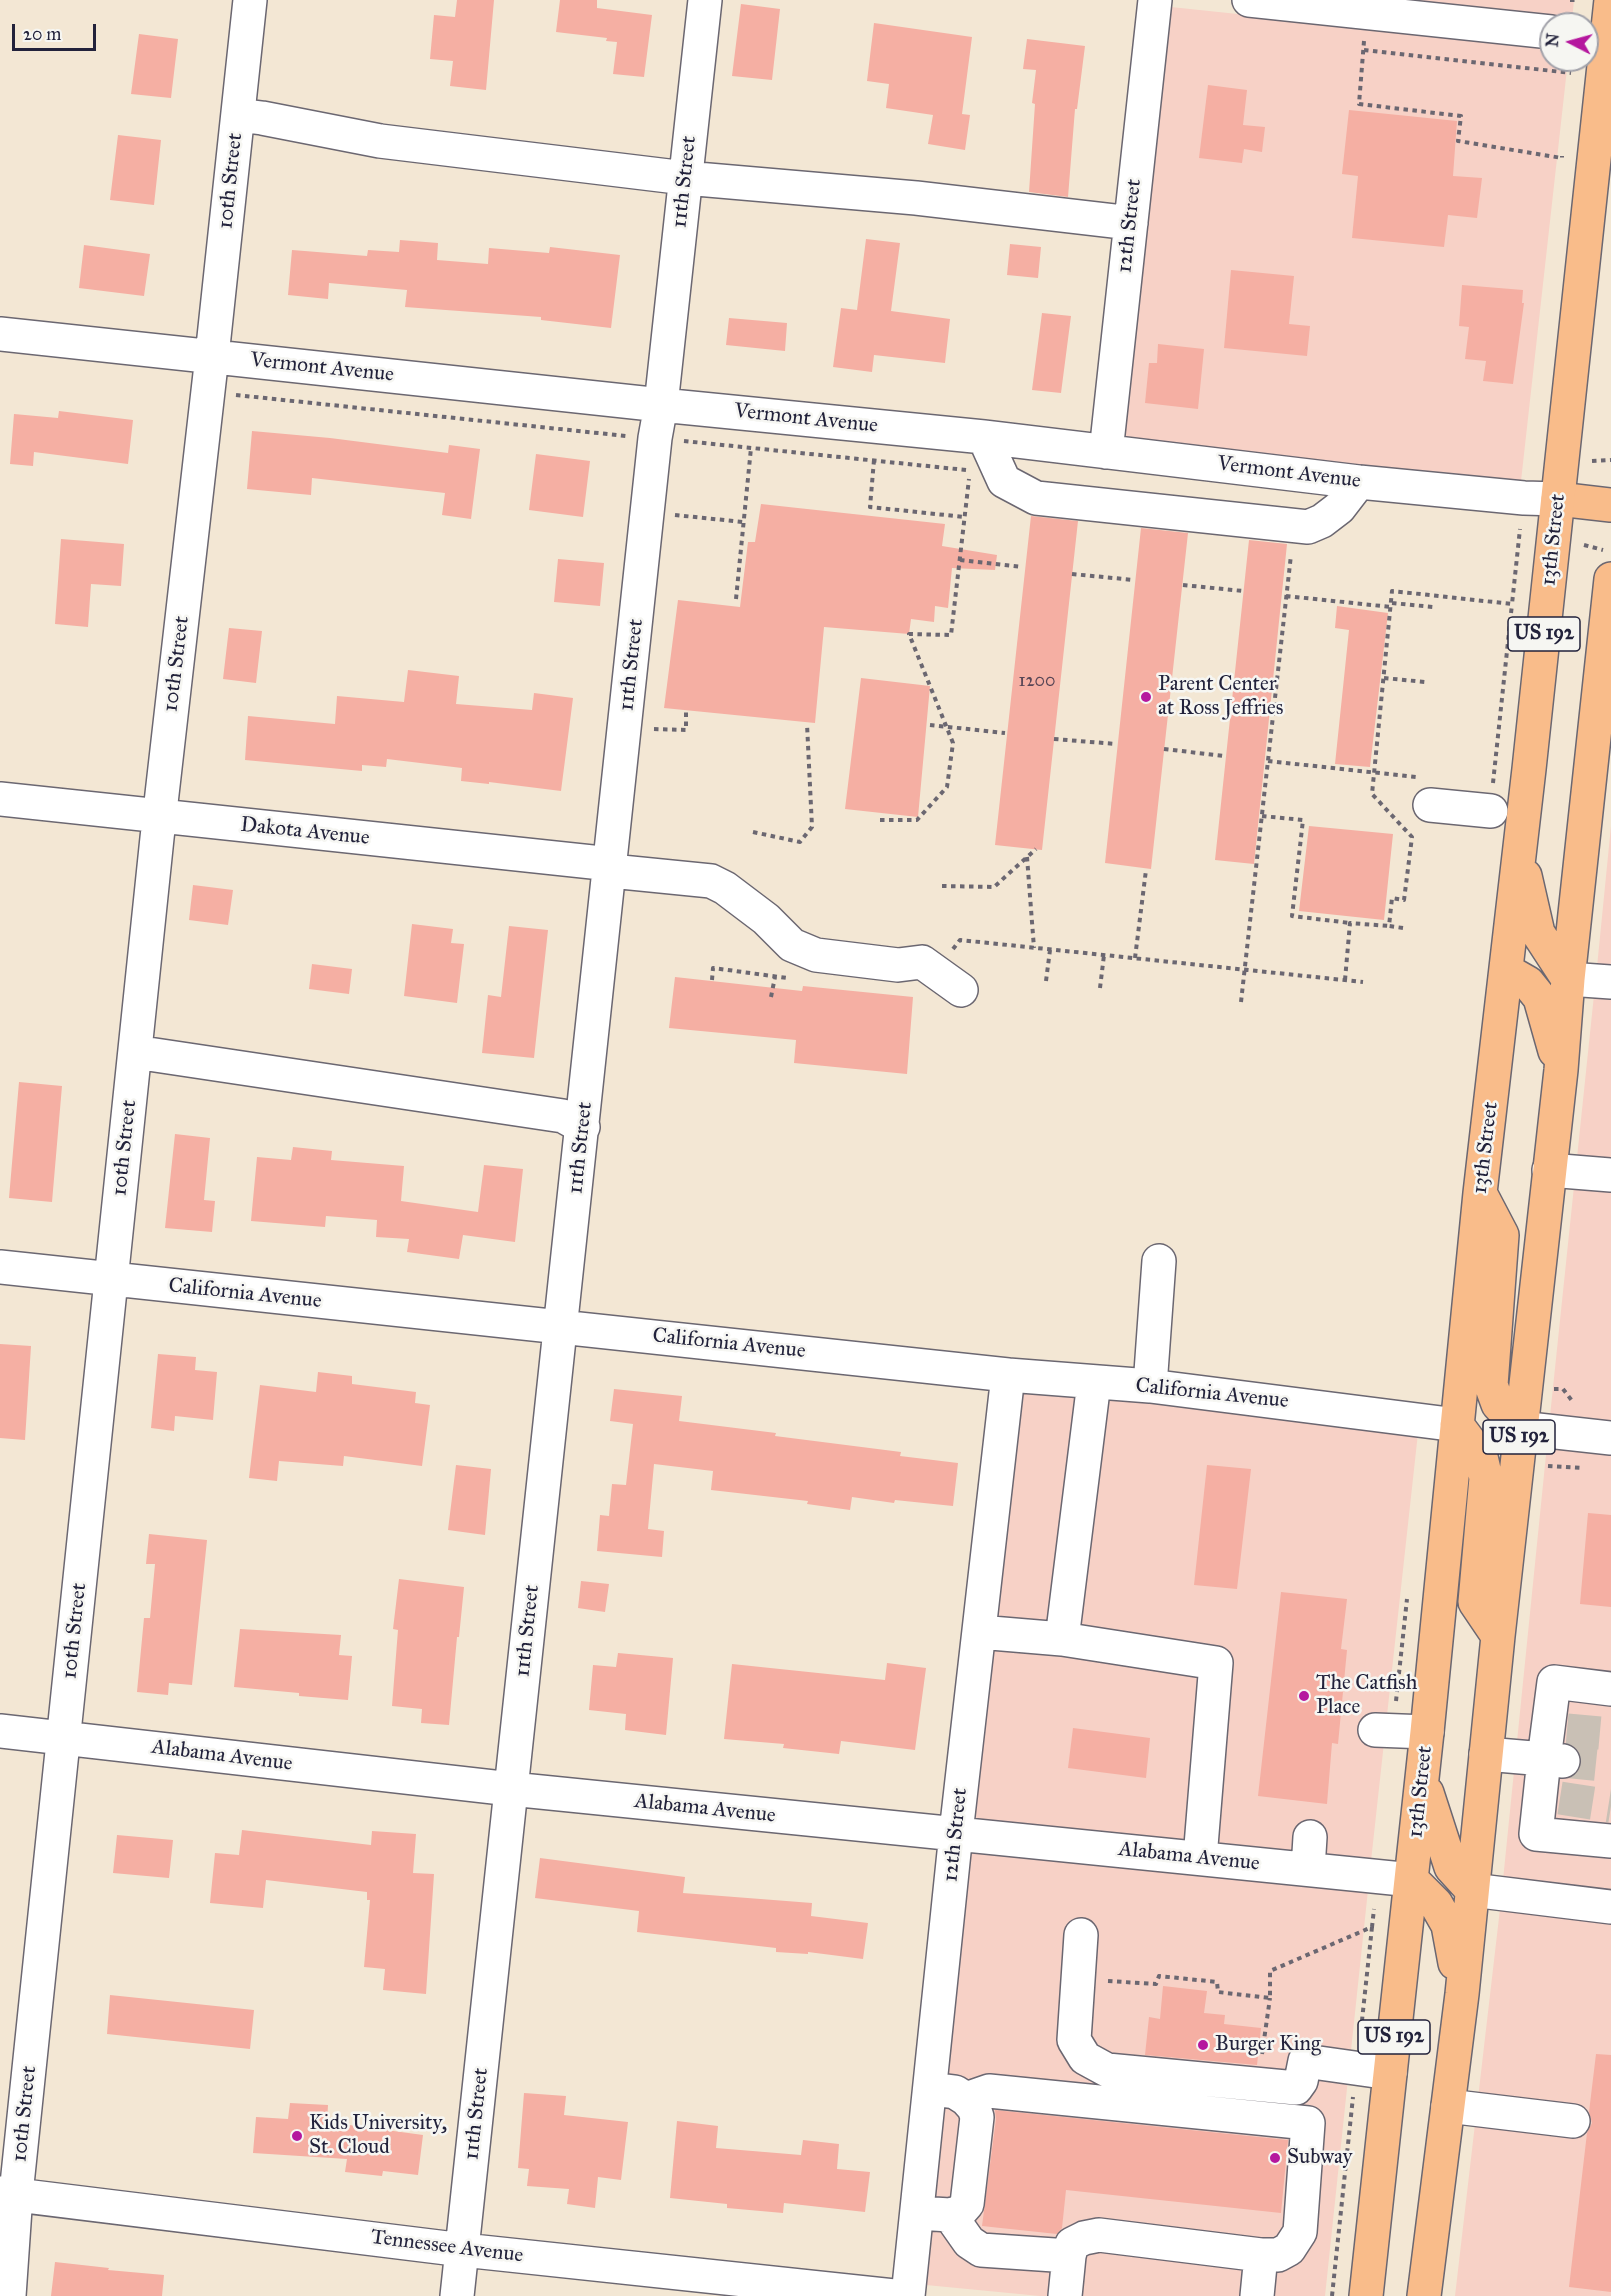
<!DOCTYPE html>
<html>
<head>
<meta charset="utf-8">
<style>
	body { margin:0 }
	#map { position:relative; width:1611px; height:2296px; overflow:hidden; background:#f3e7d4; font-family:"IM FELL Great Primer",serif }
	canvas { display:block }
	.north { position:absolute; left:1539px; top:12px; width:60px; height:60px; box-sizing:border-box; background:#f6f6f2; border:2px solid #a1a1a9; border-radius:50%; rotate:276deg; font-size:16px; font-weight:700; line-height:24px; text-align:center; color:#22223b }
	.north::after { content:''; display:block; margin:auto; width:21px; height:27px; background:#b5179e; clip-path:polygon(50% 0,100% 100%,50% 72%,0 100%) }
	.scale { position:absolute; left:12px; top:24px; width:84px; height:27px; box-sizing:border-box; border:3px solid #22223b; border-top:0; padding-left:8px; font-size:18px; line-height:21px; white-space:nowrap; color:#22223b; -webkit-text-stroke:4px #f6f6f2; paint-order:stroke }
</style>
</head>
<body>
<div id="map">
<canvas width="1611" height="2296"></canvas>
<div class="north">N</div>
<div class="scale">20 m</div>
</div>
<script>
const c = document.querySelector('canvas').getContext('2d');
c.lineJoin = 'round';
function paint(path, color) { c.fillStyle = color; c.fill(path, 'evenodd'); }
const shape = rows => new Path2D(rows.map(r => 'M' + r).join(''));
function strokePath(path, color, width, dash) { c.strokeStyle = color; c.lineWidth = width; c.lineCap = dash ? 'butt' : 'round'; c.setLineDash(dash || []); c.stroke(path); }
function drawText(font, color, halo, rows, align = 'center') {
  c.font = font + ' "IM FELL Great Primer",serif'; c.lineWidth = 5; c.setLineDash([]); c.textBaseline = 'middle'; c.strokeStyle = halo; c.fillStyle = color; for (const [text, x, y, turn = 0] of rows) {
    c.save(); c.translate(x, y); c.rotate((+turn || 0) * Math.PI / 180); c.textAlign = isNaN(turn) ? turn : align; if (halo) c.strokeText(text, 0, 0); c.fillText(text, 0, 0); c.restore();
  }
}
paint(shape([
	[1386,0,1574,0,1572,20],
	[1171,7,1551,47,1551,60,1568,60,1521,481,1254,455,1123,440],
	[1611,826,1611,968,1597,967],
	[1594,995,1611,997,1611,1423,1550,1416],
	[1022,1390,1148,1401,1418,1433,1371,1861,974,1821],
	[1547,1445,1611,1452,1611,1892,1503,1880],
	[971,1849,1368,1890,1325,2296,1040,2296,926,2285],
	[1500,1909,1611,1922,1611,2296,1455,2296]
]), '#f7d1c6');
paint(shape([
	[457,0,494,0,486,90,450,86,453,61,430,59,434,15,455,17],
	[560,0,597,0,597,8,652,15,644,77,613,74,617,42,606,41,607,38,556,32],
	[741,4,780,9,772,80,732,76],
	[874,23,972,37,962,114,970,115,965,150,928,144,933,115,886,108,889,84,867,81],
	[139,34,178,39,171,98,131,94],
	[1027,39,1085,46,1077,109,1075,109,1068,197,1029,192,1035,104,1032,103,1036,70,1023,69],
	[1208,85,1247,90,1243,125,1265,127,1262,152,1244,149,1242,163,1199,158],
	[1349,110,1457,121,1453,176,1482,178,1477,218,1448,215,1444,247,1352,238,1358,176,1342,174],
	[118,135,161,140,154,205,110,200],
	[866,239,900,243,891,311,950,319,945,363,874,355,872,372,833,367,841,308,857,310],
	[400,240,438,243,437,260,488,264,489,248,549,253,550,247,620,255,611,328,541,320,541,317,405,307,407,290,329,283,328,299,288,295,292,250,367,256,368,250,399,252],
	[1010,244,1041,247,1038,278,1007,275],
	[84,245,150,254,144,296,79,288],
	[1231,270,1294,276,1289,324,1310,326,1307,356,1224,348],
	[1462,285,1523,290,1522,303,1524,303,1513,384,1483,381,1486,361,1465,359,1469,327,1459,326],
	[1042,313,1071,316,1061,393,1032,390],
	[729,318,787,323,785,351,726,345],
	[1158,344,1204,349,1198,409,1145,403,1149,363,1157,363],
	[59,411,133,420,128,464,34,452,33,466,10,464,14,414,58,418],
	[252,431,330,438,448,453,449,445,480,449,471,519,442,515,445,493,312,478,311,495,247,489],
	[536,454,590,461,583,517,529,510],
	[761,504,945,524,942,546,997,555,995,570,952,568,948,608,935,606,934,622,911,619,909,634,824,627,815,723,664,708,678,600,740,607,748,542,755,542],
	[1031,516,1078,521,1042,850,995,845],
	[1141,528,1188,533,1151,869,1105,863],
	[61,539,124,544,121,586,91,584,88,627,55,624],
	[1249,540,1287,544,1254,864,1215,860],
	[558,559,604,563,600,606,554,602],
	[1337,606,1388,613,1370,767,1335,764,1349,630,1335,628],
	[229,628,262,631,256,683,223,679],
	[408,670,459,676,456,704,532,710,534,693,573,698,561,791,489,782,489,784,461,781,462,768,387,759,386,767,362,765,362,771,245,760,248,716,335,724,337,696,404,702],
	[861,678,930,686,918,817,845,809],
	[1309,826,1393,834,1384,920,1299,911],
	[193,885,233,890,228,925,189,920],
	[412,924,453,929,451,943,464,944,457,1003,404,996],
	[509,926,548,930,534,1058,482,1053,488,995,501,997],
	[312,964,352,969,349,994,309,989],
	[675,977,802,991,803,986,913,997,907,1074,794,1063,796,1040,669,1028],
	[19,1082,62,1086,52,1202,9,1198],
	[175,1134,210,1138,204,1200,215,1201,212,1232,165,1228],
	[293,1147,332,1151,331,1160,404,1166,401,1201,478,1212,484,1165,523,1169,515,1242,463,1235,459,1259,407,1252,409,1239,376,1237,377,1220,326,1216,325,1227,251,1221,257,1157,291,1160],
	[0,1344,31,1346,25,1440,0,1438],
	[158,1354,196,1357,195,1370,217,1372,213,1420,175,1416,174,1431,151,1428],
	[318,1372,352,1376,352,1384,416,1392,415,1403,430,1405,422,1466,344,1456,343,1466,279,1461,277,1481,249,1478,260,1385,316,1392],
	[614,1389,682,1396,679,1421,776,1433,775,1436,901,1452,900,1456,958,1463,953,1506,895,1500,894,1503,852,1497,850,1510,807,1504,808,1501,711,1490,713,1471,654,1464,648,1529,664,1531,662,1557,597,1551,600,1515,609,1516,612,1484,626,1485,633,1424,610,1421],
	[456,1465,491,1469,485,1535,448,1530],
	[1207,1465,1251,1469,1237,1589,1194,1585],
	[1588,1513,1611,1515,1611,1607,1580,1604],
	[149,1534,207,1540,192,1685,169,1683,168,1695,137,1692,144,1618,150,1618,155,1564,146,1564],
	[399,1579,464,1587,459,1637,457,1637,449,1725,421,1723,422,1709,392,1706,398,1630,393,1629],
	[581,1581,609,1584,605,1612,578,1608],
	[1281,1592,1347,1599,1341,1649,1347,1650,1338,1744,1332,1743,1327,1804,1258,1796],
	[240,1629,341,1635,339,1655,352,1656,348,1700,299,1696,299,1693,234,1687],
	[618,1653,673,1658,666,1735,625,1730,626,1714,589,1710,593,1665,616,1667],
	[887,1663,926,1668,915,1750,841,1741,839,1754,783,1748,784,1744,724,1739,732,1664,885,1680],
	[1073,1728,1150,1738,1146,1778,1068,1768],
	[242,1830,371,1845,372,1831,416,1834,413,1873,434,1874,426,1994,383,1990,385,1969,364,1967,370,1900,367,1900,367,1892,266,1880,263,1908,210,1903,215,1853,239,1855],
	[117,1835,173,1840,169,1878,113,1873],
	[540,1858,685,1877,683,1893,812,1903,811,1916,868,1923,863,1959,808,1952,808,1954,776,1952,776,1948,637,1932,639,1911,535,1898],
	[1163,1986,1207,1991,1204,2013,1225,2015,1224,2024,1261,2028,1257,2065,1145,2055,1149,2017,1160,2019],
	[110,1995,254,2010,250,2049,107,2034],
	[1596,2054,1611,2055,1611,2292,1569,2287,1587,2133,1592,2123,1589,2112],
	[524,2093,566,2096,564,2115,628,2122,621,2180,598,2177,595,2208,567,2204,569,2189,527,2186,529,2169,518,2168],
	[290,2103,328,2105,327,2122,423,2135,418,2175,383,2171,382,2176,345,2172,347,2159,253,2153,256,2117,288,2119],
	[995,2110,1288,2140,1281,2213,1066,2190,1062,2228,1057,2234,982,2226,996,2119],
	[677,2121,718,2126,716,2148,801,2155,803,2140,839,2144,837,2169,870,2172,865,2212,784,2203,783,2213,727,2208,727,2204,670,2198],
	[55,2262,109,2268,108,2270,164,2275,162,2296,51,2296]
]), '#f5afa3');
strokePath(shape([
	[1567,1730,1611,1734],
	[1563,1761,1611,1766],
	[1560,1798,1611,1806]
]), '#c9c0b5', 33, [33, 16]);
const minor = shape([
	[1249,0,1551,32],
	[238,115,262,118,380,141,685,178,916,198,1131,223],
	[0,334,661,405,984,437,1359,482,1524,498,1558,499],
	[984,437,1004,481,1036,498,1308,527,1322,521,1339,508,1359,482],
	[1106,452,1155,0],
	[0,799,611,864],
	[1430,805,1491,811],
	[611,871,711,881,725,888,766,919,792,945,816,955,898,965,922,962,961,990],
	[1568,979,1611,982],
	[135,1052,563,1116,583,1127],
	[1549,1170,1611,1175],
	[0,1267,1008,1375,1150,1386,1457,1425],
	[1150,1386,1159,1261],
	[1520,1428,1611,1438],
	[979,1632,1062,1639,1216,1663,1200,1858],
	[1062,1639,1094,1382],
	[1375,1730,1427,1732],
	[0,1731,511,1789,1412,1880],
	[1486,1754,1544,1759,1554,1682,1611,1689],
	[1563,1761,1544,1759,1536,1834,1611,1841],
	[1308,1869,1310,1837],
	[1472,1890,1611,1907],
	[1081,1935,1074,2040,1085,2058,1107,2070,1296,2088,1301,2081,1305,2061,1390,2073],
	[966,2099,989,2091,1308,2123,1300,2232,1289,2249,1278,2255,1261,2255],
	[1448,2106,1573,2121],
	[0,2193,463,2250,894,2296],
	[917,2213,950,2215,960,2212,967,2204,977,2117,974,2108,966,2099,955,2092,947,2091],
	[950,2215,969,2242,981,2250,1069,2256,1065,2296],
	[1069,2256,1072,2244,1084,2238,1099,2235,1261,2255,1257,2296],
	[9,2296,16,2194,157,838,212,356,250,0],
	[457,2296,655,438,661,405,705,0],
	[908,2296,956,1833,1008,1375]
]);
const major = shape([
	[1558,499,1611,505]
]);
const highway = shape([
	[1525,876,1538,933,1568,979],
	[1507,971,1528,983,1540,998,1555,1051],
	[1480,1193,1502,1235,1491,1385,1498,1404,1520,1428],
	[1457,1425,1481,1457,1486,1478,1475,1602,1498,1636],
	[1427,1793,1451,1867,1472,1890],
	[1412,1880,1436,1904,1448,1925,1455,1963],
	[1366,2296,1427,1732,1480,1193,1529,769,1611,0],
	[1424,2296,1462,1994,1498,1636,1561,1070,1568,979,1611,579]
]);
strokePath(minor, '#6b6771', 36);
strokePath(major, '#6b6771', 36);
strokePath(highway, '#6b6771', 36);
strokePath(shape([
	[1570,0,1578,0],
	[1364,41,1359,104,1461,116,1458,141,1562,158,1562,156],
	[1364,50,1571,73],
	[236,395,626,436],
	[684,441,966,470],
	[874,460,870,507,964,517],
	[1592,461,1611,460],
	[675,515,743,522],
	[1584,545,1603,550],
	[960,560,1022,567],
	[1072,574,1134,580],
	[1183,585,1243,591],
	[1286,596,1391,607],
	[736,599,751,448],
	[1392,603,1433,607],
	[1384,678,1425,682],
	[930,725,1005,733],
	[654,729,686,730,686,712],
	[1054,739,1116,744],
	[1164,749,1224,756],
	[1268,761,1416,777],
	[1493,783,1512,604],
	[1262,816,1303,820,1292,916,1350,923],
	[880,820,917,820,947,787,953,743,909,634,951,635,969,479],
	[753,832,800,842,812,827,807,724],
	[1027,857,1034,948],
	[942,886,994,887,1036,849],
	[1403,928,1389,926,1392,898,1404,900,1412,837,1372,794,1392,591,1512,604,1520,529],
	[953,949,960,940,1363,982],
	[1135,958,1146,870],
	[712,980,713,968,787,978],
	[1345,980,1350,923,1389,926],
	[1046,981,1050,950],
	[1100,988,1104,955],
	[771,997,775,977],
	[1241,1002,1291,555],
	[1554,1389,1563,1389,1573,1402],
	[1548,1466,1582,1468],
	[1396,1701,1407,1599],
	[1108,1981,1156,1984,1159,1976,1217,1982,1218,1992,1270,1998,1270,1971,1372,1927,1374,1909],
	[1360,2039,1372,1927],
	[1262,2054,1270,1998],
	[1332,2296,1353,2097]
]), '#6b6771', 4, [4.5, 4.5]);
strokePath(minor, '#fff', 33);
strokePath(major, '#f9bc8a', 33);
strokePath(highway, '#f9bc8a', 33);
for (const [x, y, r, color] of [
	[1146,697,6,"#b5179e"],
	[1304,1696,6,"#b5179e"],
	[1203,2045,6,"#b5179e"],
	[297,2136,6,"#b5179e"],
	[1275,2158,6,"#b5179e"]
]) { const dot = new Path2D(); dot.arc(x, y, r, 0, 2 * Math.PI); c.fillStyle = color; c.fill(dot); strokePath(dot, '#f6f6f2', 2); }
drawText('18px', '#574555', null, [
	["1200",1037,682]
]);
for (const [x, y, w] of [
	[1544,634,72],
	[1519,1437,72],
	[1394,2037,72]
]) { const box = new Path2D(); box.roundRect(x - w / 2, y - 17, w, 34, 4.5); c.fillStyle = '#f6f6f2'; c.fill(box); strokePath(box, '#22223b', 1.5); }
drawText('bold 20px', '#22223b', null, [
	["US 192",1544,634],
	["US 192",1519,1437],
	["US 192",1394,2037]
]);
drawText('21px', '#22223b', '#f6f6f2', [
	["10th Street",231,181,-84],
	["11th Street",685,182,-84],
	["12th Street",1130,226,-84],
	["Vermont Avenue",322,368,6],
	["Vermont Avenue",806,419,6],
	["Vermont Avenue",1289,473,7],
	["13th Street",1554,540,-84],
	["10th Street",177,664,-83],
	["11th Street",632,665,-84],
	["Dakota Avenue",305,832,6],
	["10th Street",125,1148,-84],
	["11th Street",581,1148,-84],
	["13th Street",1486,1148,-83],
	["California Avenue",245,1294,6],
	["California Avenue",729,1344,6],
	["California Avenue",1212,1394,6],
	["10th Street",75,1631,-84],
	["11th Street",528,1631,-84],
	["Alabama Avenue",222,1756,7],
	["13th Street",1421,1792,-84],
	["Alabama Avenue",705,1809,6],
	["12th Street",956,1835,-84],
	["Alabama Avenue",1189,1857,6],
	["10th Street",25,2114,-84],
	["11th Street",477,2114,-84],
	["Tennessee Avenue",447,2247,7]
]);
drawText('21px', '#22223b', '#f6f6f2', [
	["Parent Center",1158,685],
	["at Ross Jeffries",1158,709],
	["The Catfish",1316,1684],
	["Place",1316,1708],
	["Burger King",1215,2045],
	["Kids University,",309,2124],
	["St. Cloud",309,2148],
	["Subway",1287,2158]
], 'left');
</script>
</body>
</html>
